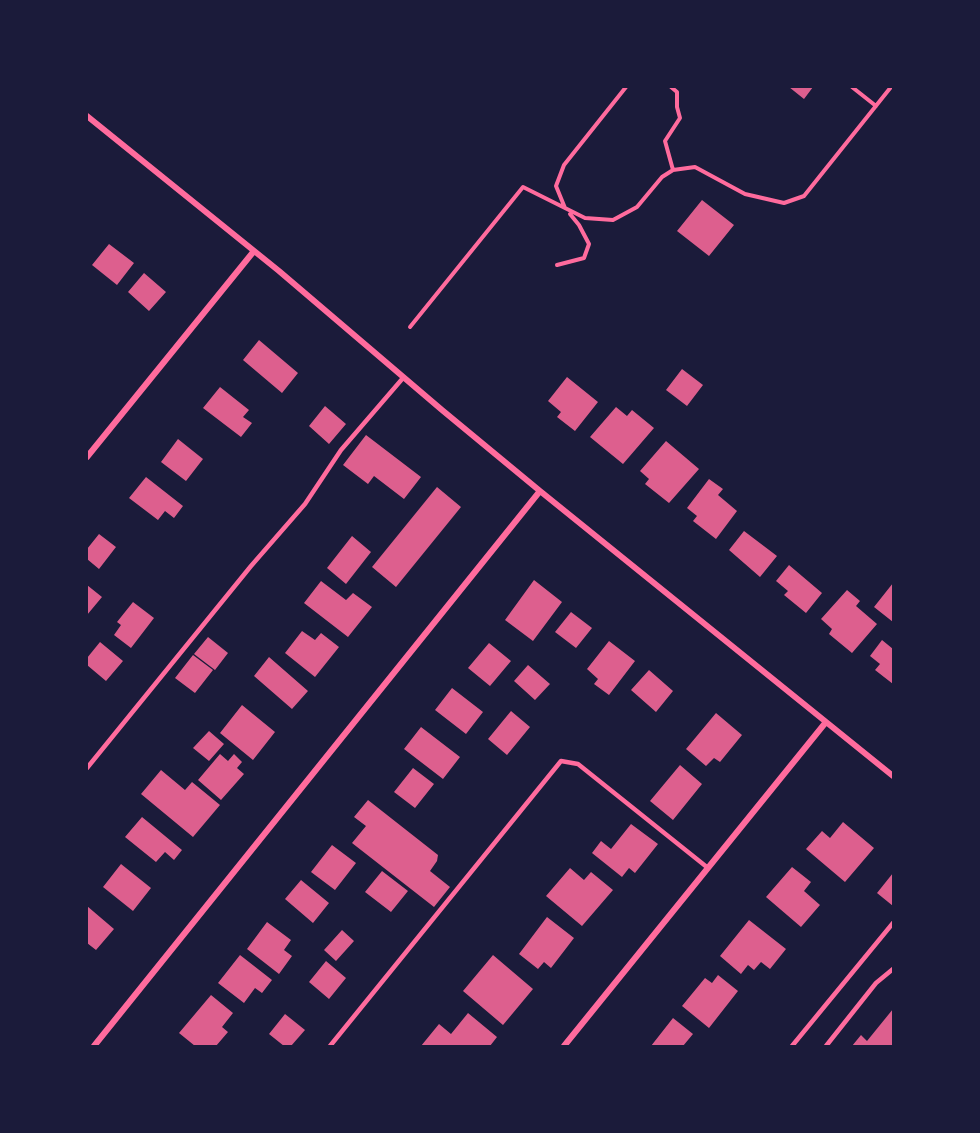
<!DOCTYPE html>
<html>
<head>
<meta charset="utf-8">
<style>
	body { margin:0 }
	#map { position:relative; width:980px; height:1133px; overflow:hidden; background:#1b1b3a; font-family:Montserrat,sans-serif }
	canvas { display:block }
	.frame { position:absolute; inset:0; border:88px solid #1b1b3a; pointer-events:none }
</style>
</head>
<body>
<div id="map">
<canvas width="980" height="1133"></canvas>
<div class="frame"></div>
</div>
<script>
const c = document.querySelector('canvas').getContext('2d');
c.lineJoin = 'round';
function paint(path, color) { c.fillStyle = color; c.fill(path, 'evenodd'); }
const shape = rows => new Path2D(rows.map(r => 'M' + r).join(''));
function strokePath(path, color, width, dash) { c.strokeStyle = color; c.lineWidth = width; c.lineCap = dash ? 'butt' : 'round'; c.setLineDash(dash || []); c.stroke(path); }
paint(shape([
	[789,87,813,87,804,99],
	[702,200,734,225,709,256,677,231],
	[109,244,134,263,117,285,92,265],
	[144,273,166,292,149,311,128,292],
	[259,340,298,373,282,393,243,360],
	[682,369,703,385,687,406,666,390],
	[567,377,598,402,575,431,557,417,561,412,548,401],
	[220,387,249,410,243,417,252,423,241,437,203,408],
	[325,406,346,424,329,444,309,426],
	[616,407,627,416,632,410,654,428,623,464,590,437],
	[366,435,421,477,404,499,374,476,368,484,343,465],
	[178,439,203,459,186,481,161,462],
	[666,441,699,469,669,503,645,484,649,479,640,471],
	[146,477,183,506,174,518,165,511,158,520,129,498],
	[709,479,723,489,718,495,737,511,716,539,693,521,697,516,687,508],
	[437,487,461,507,396,587,372,567],
	[744,531,777,556,760,577,729,550],
	[99,534,116,547,99,569,87,559,87,549],
	[352,536,371,552,346,584,327,568],
	[789,565,822,593,806,613,784,595,788,591,776,581],
	[534,580,562,602,533,641,505,620],
	[321,581,346,600,353,593,372,607,348,637,304,603],
	[893,583,893,622,874,607],
	[87,585,102,597,87,615],
	[847,590,860,601,856,606,877,624,852,653,829,634,832,629,821,619],
	[133,602,154,618,131,648,114,635,121,625,117,622],
	[571,612,592,628,576,648,555,632],
	[302,631,315,640,321,633,339,647,315,677,285,653],
	[208,637,228,653,215,670,194,654],
	[882,640,893,649,893,684,875,670,880,664,870,656],
	[609,641,635,661,609,695,594,684,598,679,587,669],
	[100,642,123,661,106,681,87,665,87,658],
	[489,643,511,661,490,686,468,668],
	[193,655,213,670,195,693,175,678],
	[269,657,308,691,292,709,254,676],
	[528,665,550,684,535,700,514,681],
	[649,670,673,691,656,712,631,690],
	[452,688,483,712,466,734,435,710],
	[242,705,275,732,253,760,220,733],
	[511,711,530,727,507,755,488,739],
	[716,713,742,735,720,762,714,758,706,766,686,749],
	[421,727,460,757,443,779,404,749],
	[209,731,224,744,209,761,193,748],
	[220,754,228,761,234,754,242,762,237,768,244,774,221,800,198,780],
	[680,765,702,784,673,820,650,801],
	[413,768,434,784,415,808,394,792],
	[161,770,185,790,192,782,220,805,193,837,141,794],
	[368,800,438,855,437,861,430,871,450,887,434,907,352,843,366,826,354,817],
	[142,817,182,850,174,860,165,852,156,862,125,837],
	[843,822,874,848,845,882,806,849,822,831,830,838],
	[631,824,658,844,635,873,629,868,622,877,592,853,601,841,611,849],
	[332,845,356,863,335,890,311,872],
	[121,864,151,888,133,911,103,887],
	[792,867,811,882,804,891,820,905,801,927,766,897],
	[570,868,584,880,591,872,613,890,582,926,546,896],
	[382,871,408,891,391,912,365,892],
	[893,873,893,906,877,893],
	[301,880,329,903,313,923,285,899],
	[87,906,114,929,96,950,87,943],
	[547,917,574,938,551,968,544,962,538,969,519,954],
	[749,920,786,949,770,969,761,962,754,970,748,965,741,974,720,956],
	[267,922,291,940,284,950,292,956,279,974,247,949],
	[342,930,354,941,336,961,324,950],
	[240,955,272,980,262,993,255,988,244,1003,218,983],
	[493,955,533,989,503,1025,463,991],
	[326,961,346,978,329,999,309,982],
	[718,975,738,991,709,1028,682,1006,705,978,712,983],
	[211,995,233,1013,222,1027,228,1032,216,1046,195,1046,179,1033],
	[893,1009,893,1046,852,1046,861,1035,867,1041],
	[468,1013,497,1037,490,1046,421,1046,439,1024,451,1034],
	[285,1014,305,1030,291,1046,284,1046,269,1034],
	[673,1018,693,1034,683,1046,651,1046]
]), '#dd5f8e');
strokePath(shape([
	[671,87,677,92,677,107,680,118,665,141,673,170],
	[852,87,876,106],
	[565,208,556,186,564,165,626,87],
	[557,265,584,258,589,244,579,225,570,214],
	[410,327,523,187,585,218,613,220,637,207,662,177,673,170,695,167,745,194,784,203,804,196,891,87]
]), '#ff6b9d', 4);
strokePath(shape([
	[87,768,251,566,305,504,341,450,403,378],
	[330,1046,561,761,578,764,708,868],
	[792,1046,893,923],
	[826,1046,876,983,893,969]
]), '#ff6b9d', 4.5);
strokePath(shape([
	[87,116,279,271,442,410,540,491,893,776],
	[87,457,254,251],
	[94,1046,540,491],
	[564,1046,826,722]
]), '#ff6b9d', 6);
</script>
</body>
</html>
